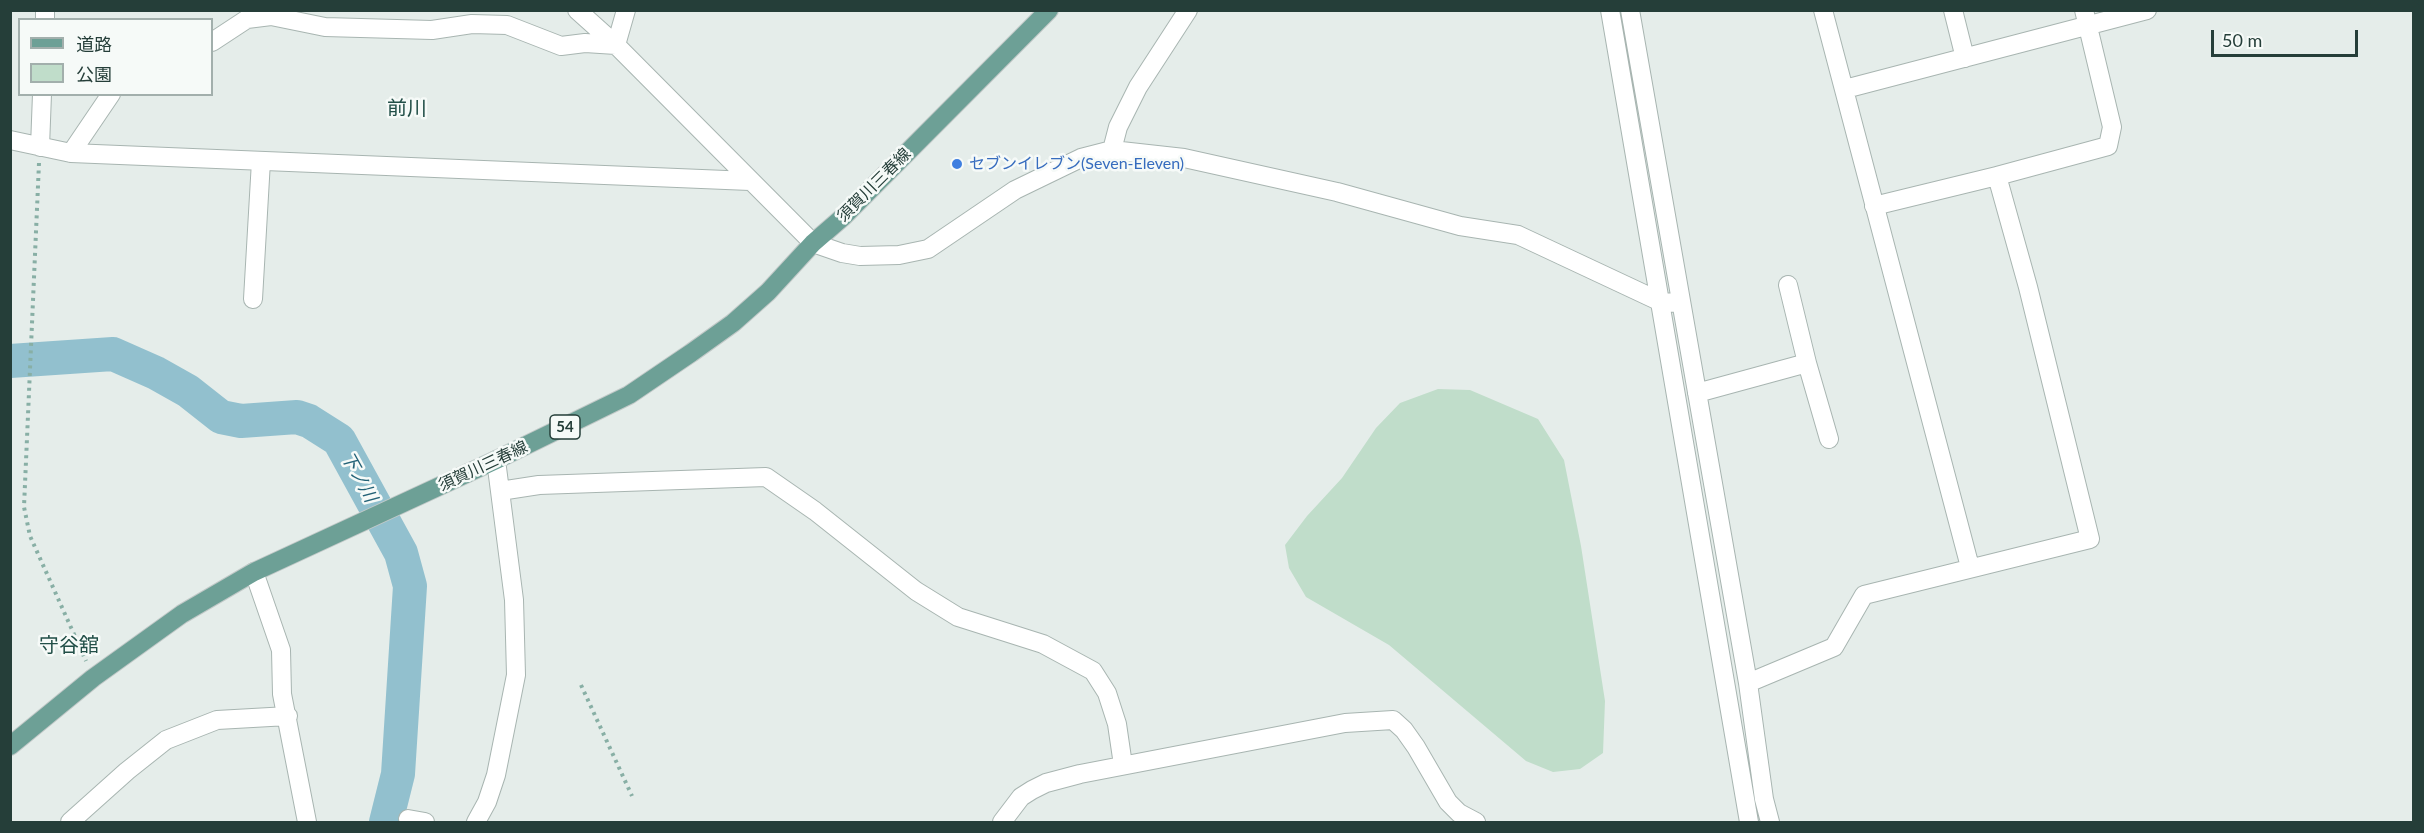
<!DOCTYPE html>
<html>
<head>
<meta charset="utf-8">
<style>
	body { margin:0 }
	#map { position:relative; width:2424px; height:833px; overflow:hidden; background:#e5edea; font-family:Lato,"Noto Sans JP",sans-serif }
	canvas { display:block }
	.frame { position:absolute; inset:0; border:12px solid #253e39; pointer-events:none }
	.legend { position:absolute; left:18px; top:18px; width:195px; height:78px; box-sizing:border-box; background:#f6faf8; border:2px solid #a2afac; margin:0; padding:8px 10px; list-style:none; font-size:18px; color:#253e39 }
	.legend li { display:flex; align-items:center; gap:12px; height:30px }
	.legend b { width:30px; border:2px solid #a2afac }
	.scale { position:absolute; left:2211px; top:30px; width:147px; height:27px; box-sizing:border-box; border:3px solid #253e39; border-top:0; padding-left:8px; font-size:18px; line-height:21px; white-space:nowrap; color:#253e39; -webkit-text-stroke:4px #f6faf8; paint-order:stroke }
</style>
</head>
<body>
<div id="map">
<canvas width="2424" height="833"></canvas>
<div class="frame"></div>
<ul class="legend">
<li><b style="height:8px;background:#6da096"></b>道路</li>
<li><b style="height:16px;background:#c0ddca"></b>公園</li>
</ul>
<div class="scale">50 m</div>
</div>
<script>
const c = document.querySelector('canvas').getContext('2d');
c.lineJoin = 'round';
function paint(path, color) { c.fillStyle = color; c.fill(path, 'evenodd'); }
const shape = rows => new Path2D(rows.map(r => 'M' + r).join(''));
function strokePath(path, color, width, dash) { c.strokeStyle = color; c.lineWidth = width; c.lineCap = dash ? 'butt' : 'round'; c.setLineDash(dash || []); c.stroke(path); }
function drawText(font, color, halo, rows, align = 'center') {
  c.font = font + ' Lato,"Noto Sans JP",sans-serif'; c.lineWidth = 5; c.setLineDash([]); c.textBaseline = 'middle'; c.strokeStyle = halo; c.fillStyle = color; for (const [text, x, y, turn = 0] of rows) {
    c.save(); c.translate(x, y); c.rotate((+turn || 0) * Math.PI / 180); c.textAlign = isNaN(turn) ? turn : align; if (halo) c.strokeText(text, 0, 0); c.fillText(text, 0, 0); c.restore();
  }
}
paint(shape([
	[1438,389,1470,390,1538,419,1564,460,1581,546,1605,701,1603,753,1580,769,1553,772,1526,761,1389,645,1306,597,1289,568,1285,545,1307,516,1342,478,1376,428,1400,403]
]), '#c0ddca');
strokePath(shape([
	[10,361,113,354,156,373,188,391,221,417,241,421,297,417,309,421,339,440,401,553,410,586,398,774,386,822]
]), '#92c0ce', 34);
const minor = shape([
	[577,10,616,45,813,243,842,253,860,256,899,255,928,249,1015,190,1081,158,1112,150,1184,158,1337,192,1460,226,1518,235,1661,302,1681,303],
	[1610,10,1749,822],
	[1630,10,1748,683,1764,799,1770,822],
	[1823,10,1970,567],
	[1953,10,1965,58],
	[45,20,45,10],
	[212,42,247,19,271,16,325,27,432,30,472,24,507,25,561,46,585,43,616,45,626,10],
	[1845,89,2147,10],
	[10,140,71,153,750,181],
	[40,147,42,94],
	[1112,150,1118,127,1138,87,1188,10],
	[71,153,111,94],
	[1874,206,1997,176,2108,146,2112,127,2084,10],
	[1788,285,1807,363],
	[253,299,261,161],
	[1697,393,1807,363,1829,439],
	[500,491,539,485,766,477,815,511,916,591,958,617,1043,644,1093,671,1107,693,1117,724,1123,765],
	[254,572,281,650,282,694,307,822],
	[1748,683,1834,647,1864,595,2090,539,2028,287,1997,176],
	[408,819,425,822],
	[70,822,127,771,166,740,217,720,288,716],
	[476,822,487,802,496,775,516,675,514,600,496,460],
	[1002,822,1021,797,1032,790,1046,783,1080,774,1345,723,1393,720,1404,730,1416,747,1448,802,1459,813,1476,822]
]);
const major = shape([
	[10,746,93,678,182,614,254,572,496,460,629,395,691,353,733,323,768,292,813,243,843,217,1049,10]
]);
strokePath(minor, '#a8b5b1', 20);
strokePath(major, '#c2c9c8', 20);
strokePath(shape([
	[39,163,24,507,30,536,86,661],
	[581,685,632,796]
]), '#88afa5', 4, [3, 4.5]);
strokePath(minor, '#fff', 18);
strokePath(major, '#6da096', 18);
for (const [x, y, r, color] of [
	[957,164,6,"#3f7fe0"]
]) { const dot = new Path2D(); dot.arc(x, y, r, 0, 2 * Math.PI); c.fillStyle = color; c.fill(dot); strokePath(dot, '#f6faf8', 2); }
for (const [x, y, w] of [
	[565,427,30]
]) { const box = new Path2D(); box.roundRect(x - w / 2, y - 12, w, 24, 4.5); c.fillStyle = '#f6faf8'; c.fill(box); strokePath(box, '#253e39', 1.5); }
drawText('bold 15px', '#253e39', null, [
	["54",565,427]
]);
drawText('16px', '#366cbe', '#f6faf8', [
	["セブンイレブン(Seven-Eleven)",969,164]
], 'left');
drawText('16px', '#253e39', '#f6faf8', [
	["須賀川三春線",874,185,-45],
	["須賀川三春線",483,466,-25]
]);
drawText('italic 18px', '#236277', '#f6faf8', [
	["下ノ川",359,477,61]
]);
drawText('20px', '#224f48', '#f6faf8', [
	["前川",407,109],
	["守谷舘",69,646]
]);
</script>
</body>
</html>
